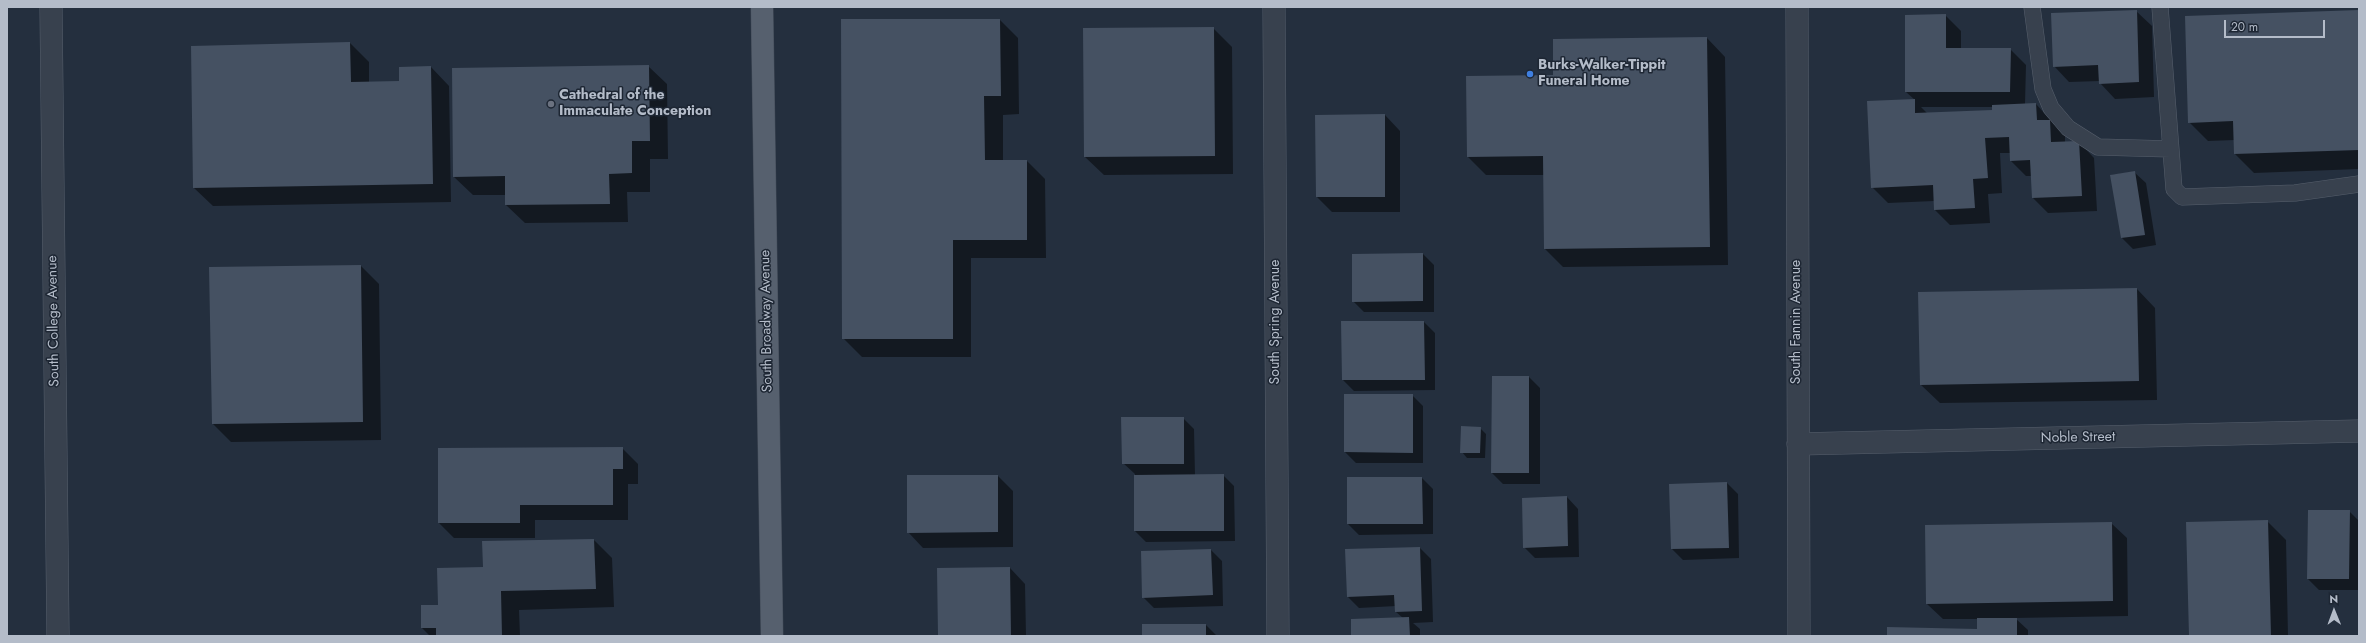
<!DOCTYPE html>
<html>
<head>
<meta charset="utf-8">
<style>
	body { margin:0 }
	#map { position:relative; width:2366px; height:643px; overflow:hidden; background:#242f3e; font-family:Jost,sans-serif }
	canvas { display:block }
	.frame { position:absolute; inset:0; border:8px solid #b4bcc9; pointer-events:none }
	.north { position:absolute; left:2314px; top:591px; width:40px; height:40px; -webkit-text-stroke:3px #1d2633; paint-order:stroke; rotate:359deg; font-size:11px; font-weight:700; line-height:16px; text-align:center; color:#b4bcc9 }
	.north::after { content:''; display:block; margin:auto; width:14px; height:18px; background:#b4bcc9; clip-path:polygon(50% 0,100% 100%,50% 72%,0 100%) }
	.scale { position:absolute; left:2224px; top:20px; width:101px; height:18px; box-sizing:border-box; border:2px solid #b4bcc9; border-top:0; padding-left:5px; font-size:12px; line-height:14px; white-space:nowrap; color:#b4bcc9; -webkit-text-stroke:3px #1d2633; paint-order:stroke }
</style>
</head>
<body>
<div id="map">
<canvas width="2366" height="643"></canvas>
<div class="frame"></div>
<div class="north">N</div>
<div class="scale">20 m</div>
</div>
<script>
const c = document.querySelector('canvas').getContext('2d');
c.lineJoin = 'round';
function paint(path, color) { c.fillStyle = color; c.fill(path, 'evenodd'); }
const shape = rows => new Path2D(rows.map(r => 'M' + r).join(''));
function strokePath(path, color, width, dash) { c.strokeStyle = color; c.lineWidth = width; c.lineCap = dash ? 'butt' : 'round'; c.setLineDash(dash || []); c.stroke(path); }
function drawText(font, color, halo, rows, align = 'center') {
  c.font = font + ' Jost,sans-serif'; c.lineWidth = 3; c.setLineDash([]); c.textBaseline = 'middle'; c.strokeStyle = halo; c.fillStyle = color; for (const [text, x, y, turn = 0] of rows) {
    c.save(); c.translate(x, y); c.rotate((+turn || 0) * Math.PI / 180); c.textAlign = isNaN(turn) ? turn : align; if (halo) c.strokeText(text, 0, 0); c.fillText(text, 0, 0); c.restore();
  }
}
paint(shape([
	[2136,11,2152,26,2154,97,2115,99,2100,83,2100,81,2069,82,2054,66],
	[2359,11,2359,169,2254,173,2235,154,2235,140,2208,141,2189,122],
	[1945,15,1961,31,1961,49,2010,49,2026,65,2025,104,2036,104,2065,136,2065,143,2079,142,2094,158,2097,211,2048,213,2033,198,2032,176,2026,176,2011,161,2010,153,2000,153,2002,193,1988,194,1990,223,1950,225,1935,210,1934,201,1888,203,1872,187,1915,100,1906,92],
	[1921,107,1993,107,1993,111,1928,114],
	[1000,20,1018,38,1019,114,1003,115,1003,161,1027,161,1045,179,1046,258,971,258,971,357,862,357,843,338],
	[1213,28,1232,47,1233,174,1104,175,1085,157],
	[1707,38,1725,57,1728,265,1563,267,1545,249,1544,175,1486,175,1468,157,1554,76],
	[350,43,369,62,369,83,400,82,431,67,449,86,451,202,213,206,194,188,192,47],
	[648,66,667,84,668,159,650,159,650,192,627,192,628,222,525,223,506,205,506,195,473,195,454,177],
	[1385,115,1400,131,1400,212,1332,212,1317,197],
	[2134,172,2146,183,2156,245,2133,249,2122,238,2111,175],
	[1423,254,1434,265,1434,312,1364,312,1353,301],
	[361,266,379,284,381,440,231,442,213,424],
	[2137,289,2155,308,2157,400,1940,403,1921,385],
	[1424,322,1435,333,1435,390,1354,391,1343,380],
	[1529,377,1540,388,1540,484,1503,484,1492,473],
	[1412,395,1423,406,1423,463,1356,463,1345,452],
	[1183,418,1194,429,1195,476,1223,475,1234,486,1235,541,1146,542,1135,531,1135,474,1123,463],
	[1480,428,1486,434,1485,458,1467,458,1462,452],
	[622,448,638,464,638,484,628,484,628,520,535,520,535,538,454,538,439,523,439,449],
	[998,476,1013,491,1013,547,923,548,908,532],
	[1348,478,1422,478,1433,489,1433,534,1359,535,1348,524],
	[1727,483,1738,494,1739,558,1683,560,1672,549],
	[1567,497,1578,509,1579,557,1535,558,1524,547],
	[2349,511,2359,521,2359,590,2319,590,2308,579],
	[2267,521,2286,540,2288,636,2190,636],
	[2111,523,2127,538,2128,616,2015,618,2028,630,2028,636,1888,636,1978,630,1978,619,1943,619,1927,604],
	[594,540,612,558,614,607,519,610,520,636,430,636,422,628,439,606,484,568],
	[1420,548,1431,559,1433,622,1413,623,1420,629,1420,636,1352,636,1403,618,1396,612,1396,606,1359,608,1348,597],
	[1211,550,1222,561,1223,606,1154,608,1143,597],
	[1010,568,1025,584,1026,636,939,636],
	[1206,625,1217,636,1143,636]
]), '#0007');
paint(shape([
	[2137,10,2139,82,2099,84,2098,65,2053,67,2051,13],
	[2359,10,2359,150,2234,154,2233,121,2188,123,2185,16],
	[1946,14,1946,48,2011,48,2010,92,1905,92,1905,15],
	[841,19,1000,19,1001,96,984,96,985,160,1027,160,1027,240,953,240,953,339,842,339],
	[1214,27,1215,156,1084,157,1083,28],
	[1707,37,1710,247,1544,249,1543,156,1467,157,1466,76,1553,75,1553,39],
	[350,42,351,82,399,81,399,67,431,66,433,184,193,188,191,46],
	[649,65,650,141,632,141,632,173,609,174,610,204,505,205,505,176,453,177,452,68],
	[1915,99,1915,113,1992,110,1992,105,2036,103,2037,120,2050,120,2051,142,2079,141,2082,196,2032,198,2030,160,2010,161,2009,137,1985,138,1988,178,1973,179,1975,208,1934,210,1933,185,1871,188,1867,101],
	[1385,114,1385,197,1316,197,1315,115],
	[2135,171,2145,235,2121,238,2110,175],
	[1423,253,1423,301,1352,302,1352,254],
	[361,265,363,422,212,424,209,267],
	[2137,288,2139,381,1920,385,1918,292],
	[1341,321,1424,321,1425,380,1342,380],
	[1492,376,1529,376,1529,473,1491,473],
	[1344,394,1413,394,1413,453,1344,452],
	[1121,417,1184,417,1184,464,1122,464],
	[1461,426,1481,427,1480,453,1460,453],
	[623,447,623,469,613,469,613,505,520,505,520,523,438,523,438,448],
	[1224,474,1224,531,1134,531,1134,475],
	[907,475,998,475,998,532,907,533],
	[1347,477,1422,477,1423,524,1347,524],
	[1727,482,1729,548,1671,549,1669,484],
	[1567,496,1568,546,1523,548,1522,498],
	[2308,510,2350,510,2349,579,2307,579],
	[2268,520,2271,636,2189,636,2186,522],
	[2112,522,2113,601,1926,604,1925,525],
	[594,539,596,589,501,591,502,636,436,636,436,628,421,628,421,605,438,605,437,568,483,567,482,541],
	[1420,547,1422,611,1395,612,1394,595,1347,597,1345,549],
	[1211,549,1213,595,1142,598,1141,551],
	[1010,567,1011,636,938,636,937,568],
	[1409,617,1410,636,1351,636,1351,619],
	[1977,618,2017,618,2017,636,1887,636,1887,627,1977,629],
	[1142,624,1206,624,1206,636,1142,636]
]), '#455162');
const lane = shape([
	[2032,7,2043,89,2051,108,2068,128,2098,147,2171,149],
	[2160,7,2174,189,2182,197,2295,193,2359,184]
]);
const street = shape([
	[51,7,58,636],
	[1274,7,1278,636],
	[1797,7,1799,636],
	[1798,444,2359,431]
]);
const primary = shape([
	[762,7,772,636]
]);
strokePath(lane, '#565f6c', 17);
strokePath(street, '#565f6c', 23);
strokePath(primary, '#414a57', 23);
strokePath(lane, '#38414e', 16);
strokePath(street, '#38414e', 22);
strokePath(primary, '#56606e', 22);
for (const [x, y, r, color] of [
	[1530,74,4,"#3f7fe0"],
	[551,104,4,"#6b7280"]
]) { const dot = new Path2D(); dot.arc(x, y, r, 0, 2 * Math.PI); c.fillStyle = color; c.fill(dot); strokePath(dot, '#1d2633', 1.5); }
drawText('bold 14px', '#b4bcc9', '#1d2633', [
	["Burks-Walker-Tippit",1538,66],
	["Funeral Home",1538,82],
	["Cathedral of the",559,96],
	["Immaculate Conception",559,112]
], 'left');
drawText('14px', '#b4bcc9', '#1d2633', [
	["South College Avenue",54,321,-91],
	["South Broadway Avenue",767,321,-91],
	["South Spring Avenue",1276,322,-90],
	["South Fannin Avenue",1797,322,-90],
	["Noble Street",2078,438,-1]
]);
</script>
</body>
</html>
